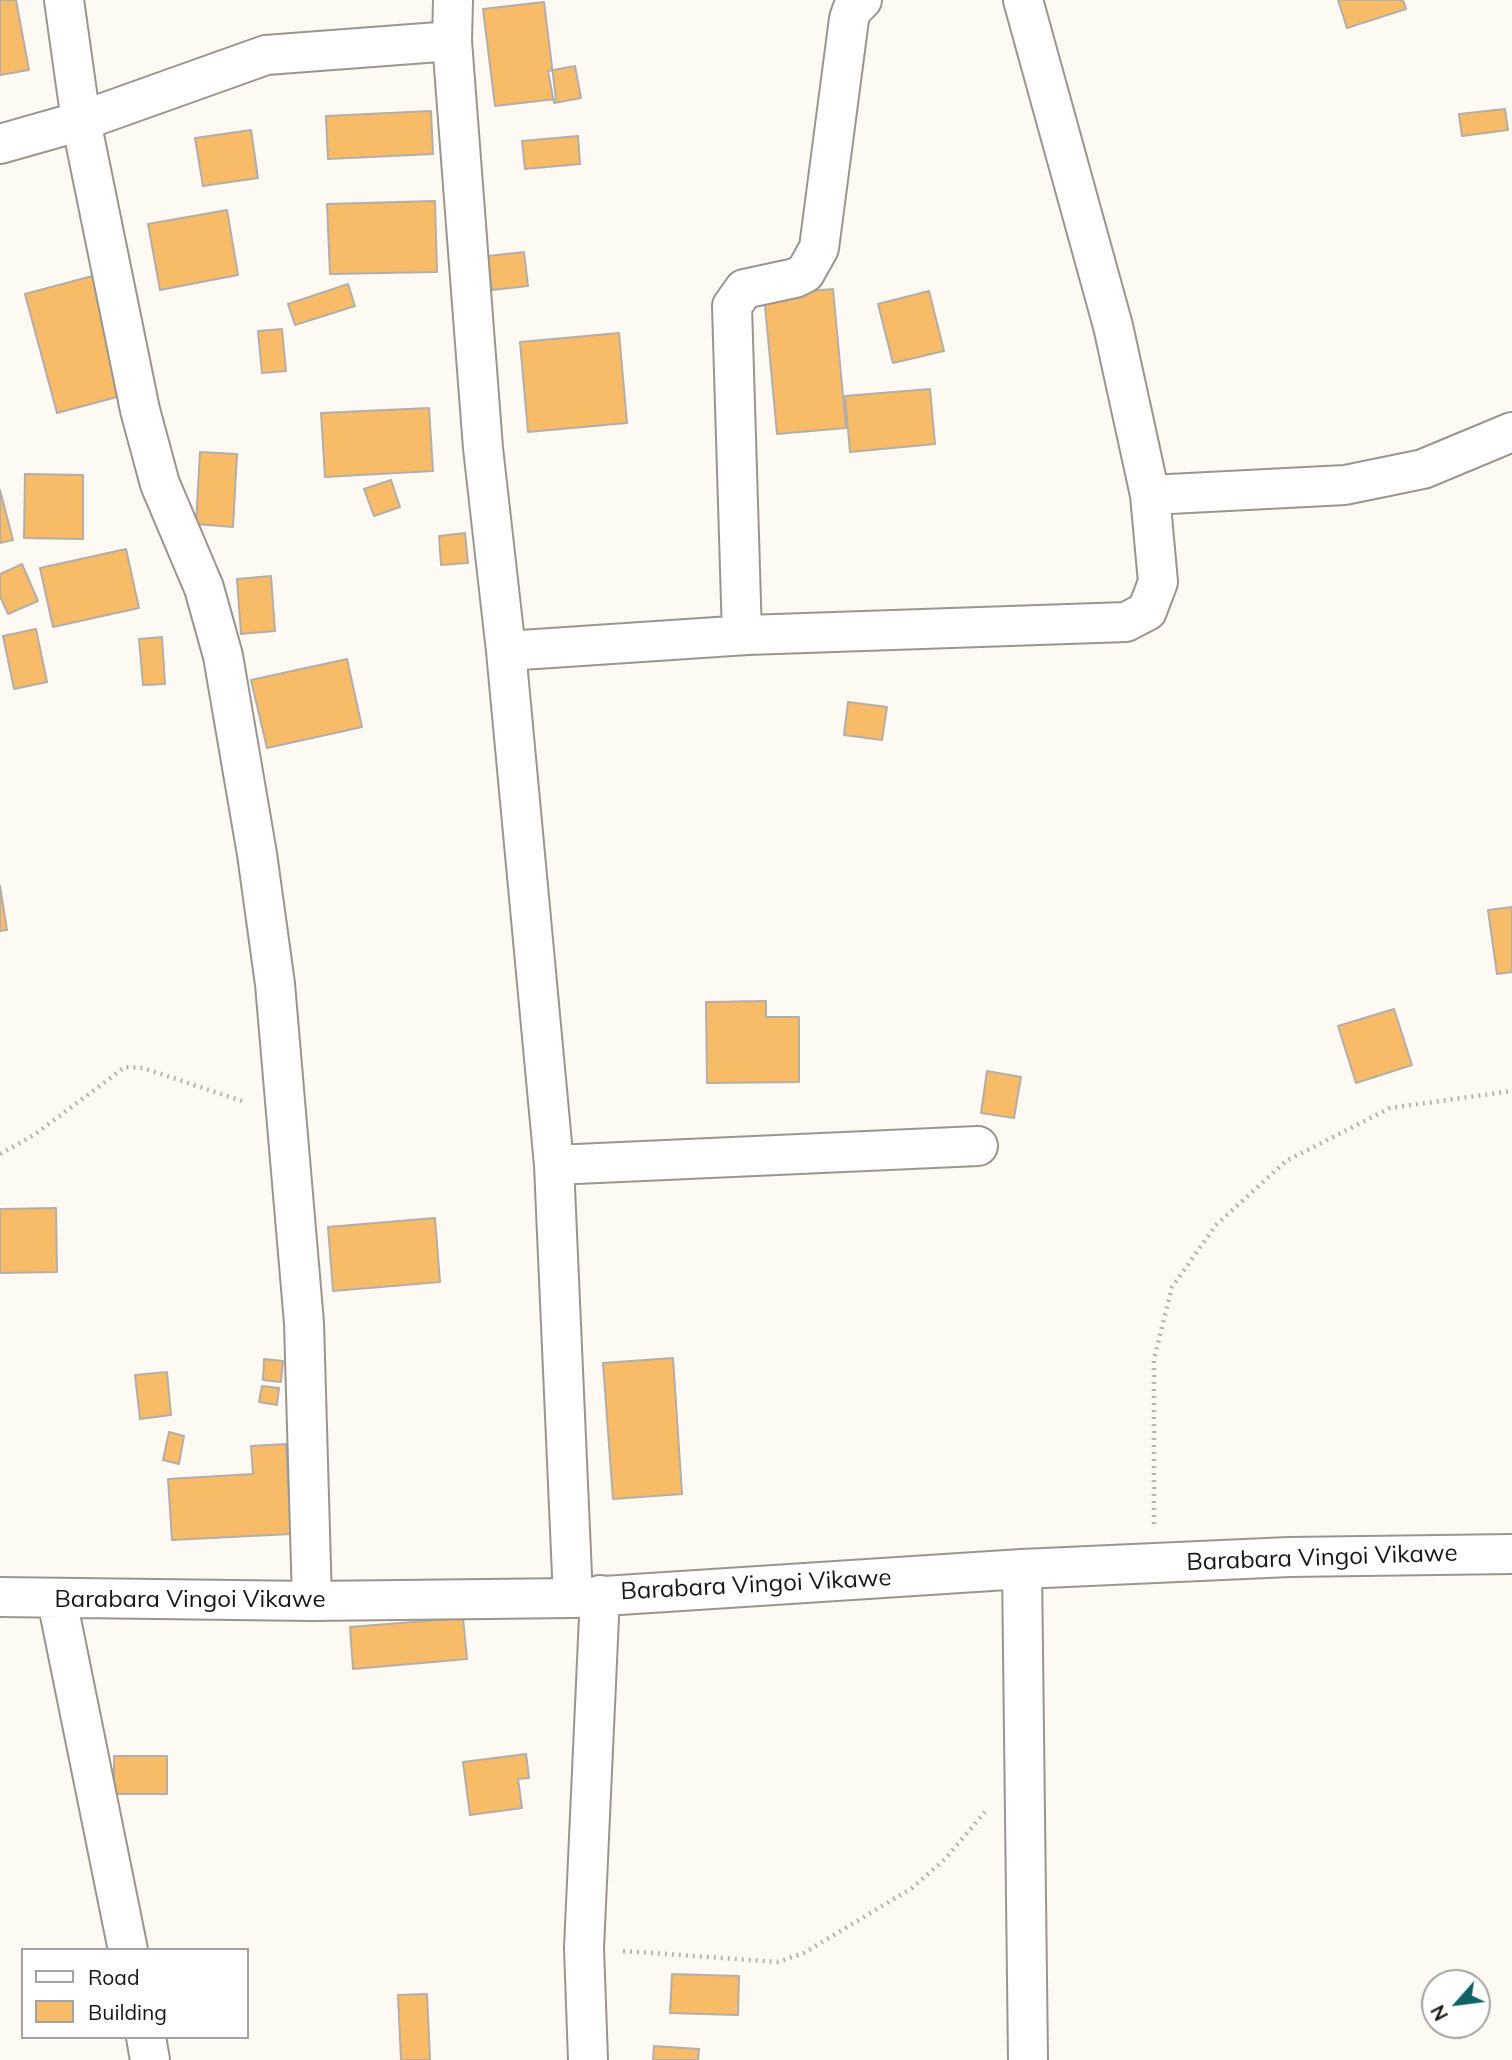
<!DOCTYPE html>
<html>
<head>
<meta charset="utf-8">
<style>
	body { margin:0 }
	#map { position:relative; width:1512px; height:2060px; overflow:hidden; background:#fef9f2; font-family:Mulish,sans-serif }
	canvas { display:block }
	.legend { position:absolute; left:21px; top:1948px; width:228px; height:91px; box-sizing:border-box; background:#fff; border:2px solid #a3a2a1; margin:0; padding:9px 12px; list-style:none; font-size:21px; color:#191715 }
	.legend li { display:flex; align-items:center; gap:14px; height:35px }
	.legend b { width:35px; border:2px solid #a3a2a1 }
	.north { position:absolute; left:1421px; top:1969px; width:70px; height:70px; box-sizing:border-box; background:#fff; border:2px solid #a3a2a1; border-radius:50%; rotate:242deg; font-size:19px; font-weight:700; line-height:28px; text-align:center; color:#191715 }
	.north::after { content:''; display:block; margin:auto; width:24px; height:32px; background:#116264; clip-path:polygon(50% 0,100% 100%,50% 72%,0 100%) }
</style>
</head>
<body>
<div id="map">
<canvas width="1512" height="2060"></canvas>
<ul class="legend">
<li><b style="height:9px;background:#fff"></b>Road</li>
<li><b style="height:19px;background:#f8bc69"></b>Building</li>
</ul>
<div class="north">N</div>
</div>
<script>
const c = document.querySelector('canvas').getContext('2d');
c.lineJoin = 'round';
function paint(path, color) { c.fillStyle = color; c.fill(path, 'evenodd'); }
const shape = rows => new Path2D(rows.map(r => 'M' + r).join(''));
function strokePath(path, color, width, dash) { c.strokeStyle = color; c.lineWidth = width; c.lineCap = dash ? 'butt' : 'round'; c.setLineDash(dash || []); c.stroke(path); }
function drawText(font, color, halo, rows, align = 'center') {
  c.font = font + ' Mulish,sans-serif'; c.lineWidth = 7; c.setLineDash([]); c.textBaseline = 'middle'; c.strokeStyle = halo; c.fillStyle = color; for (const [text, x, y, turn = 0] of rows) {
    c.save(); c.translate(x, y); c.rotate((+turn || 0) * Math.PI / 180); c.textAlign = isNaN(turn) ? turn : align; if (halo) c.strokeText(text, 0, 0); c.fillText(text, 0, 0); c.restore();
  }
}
const building = shape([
	[0,0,16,0,29,70,0,75,0,0],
	[1338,0,1403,0,1406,9,1347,28,1338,0],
	[544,2,556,99,495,106,483,9,544,2],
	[575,66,581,98,554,103,548,71,575,66],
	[1505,109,1508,130,1462,136,1459,114,1505,109],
	[431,111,433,154,328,159,326,116,431,111],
	[251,130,258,178,203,186,195,138,251,130],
	[578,136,580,164,525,169,522,141,578,136],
	[435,201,437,272,330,274,327,204,435,201],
	[227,210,238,275,160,290,148,224,227,210],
	[524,252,528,286,492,290,488,256,524,252],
	[96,275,128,394,57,413,25,294,96,275],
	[348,284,355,306,295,325,288,304,348,284],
	[833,289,846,428,777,434,764,295,833,289],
	[929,291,944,351,893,363,878,304,929,291],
	[282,329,286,371,262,373,258,331,282,329],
	[619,333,627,423,528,432,520,342,619,333],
	[930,389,935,444,850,452,845,396,930,389],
	[429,408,433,471,325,477,321,413,429,408],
	[200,452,237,454,233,527,196,524,200,452],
	[25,474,83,475,83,539,24,538,25,474],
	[391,480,400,507,374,516,364,489,391,480],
	[0,490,13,540,0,543,0,490],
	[465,533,468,563,441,565,439,536,465,533],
	[126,549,139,608,53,627,40,568,126,549],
	[22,564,38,601,8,614,0,596,0,574,22,564],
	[271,576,275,631,241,634,237,579,271,576],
	[36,629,47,682,14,689,3,636,36,629],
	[162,637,165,684,143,685,139,639,162,637],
	[347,659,362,727,267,748,251,680,347,659],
	[848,702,887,707,882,740,844,735,848,702],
	[0,886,7,930,0,931,0,886],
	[1512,907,1512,972,1497,974,1488,910,1512,907],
	[766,1001,766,1017,799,1017,799,1082,707,1083,706,1002,766,1001],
	[1394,1009,1412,1065,1356,1083,1338,1026,1394,1009],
	[987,1071,1021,1077,1014,1118,981,1113,987,1071],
	[56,1208,57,1272,0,1273,0,1209,56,1208],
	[435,1218,440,1282,333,1291,328,1227,435,1218],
	[673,1358,682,1494,613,1499,603,1363,673,1358],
	[264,1359,283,1361,281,1382,263,1380,264,1359],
	[167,1372,171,1415,140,1419,135,1375,167,1372],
	[262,1386,279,1388,277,1405,259,1402,262,1386],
	[169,1432,184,1436,179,1464,163,1460,169,1432],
	[286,1444,291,1534,172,1540,168,1479,253,1474,251,1446,286,1444],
	[463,1618,467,1659,353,1669,350,1627,463,1618],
	[526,1754,529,1778,518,1779,522,1808,470,1815,463,1762,526,1754],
	[114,1756,167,1756,167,1794,114,1794,114,1756],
	[672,1974,739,1976,738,2015,670,2013,672,1974],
	[427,1994,430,2060,401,2060,398,1995,427,1994],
	[654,2046,699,2049,698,2060,653,2060,654,2046]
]);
paint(building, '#f8bc69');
strokePath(building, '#b3aea8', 2);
const street = shape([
	[64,0,81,121,140,410,160,484,204,588,223,656,257,854,275,984,304,1323,312,1601],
	[453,0,452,41,483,448,506,651,554,1165,573,1598],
	[0,144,81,121,266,55,452,41],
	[1150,495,1345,485,1423,469,1512,432],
	[742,635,732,306,744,289,795,278,805,273,819,248,849,19,852,10,862,0],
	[506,651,747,635,1126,622,1147,611,1158,582,1150,495,1113,326,1023,0],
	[554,1165,978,1146],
	[1022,1569,1028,2060],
	[0,1597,312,1601,573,1598,1022,1569,1289,1557,1512,1554],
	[57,1600,128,1950],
	[146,2037,150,2060],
	[588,2060,584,1948,600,1595]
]);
strokePath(street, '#9a958f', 42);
strokePath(shape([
	[0,1154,34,1135,125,1067,143,1068,245,1102],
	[1154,1524,1154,1359,1172,1287,1216,1225,1286,1161,1390,1108,1512,1091],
	[623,1951,778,1962,804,1953,912,1888,945,1859,985,1812]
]), '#b7b3ae', 4.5, [2, 5]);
strokePath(street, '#fff', 38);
drawText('24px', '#191715', '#fff', [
	["Barabara Vingoi Vikawe",1322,1558,-2],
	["Barabara Vingoi Vikawe",756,1585,-3],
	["Barabara Vingoi Vikawe",190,1600]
]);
</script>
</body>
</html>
